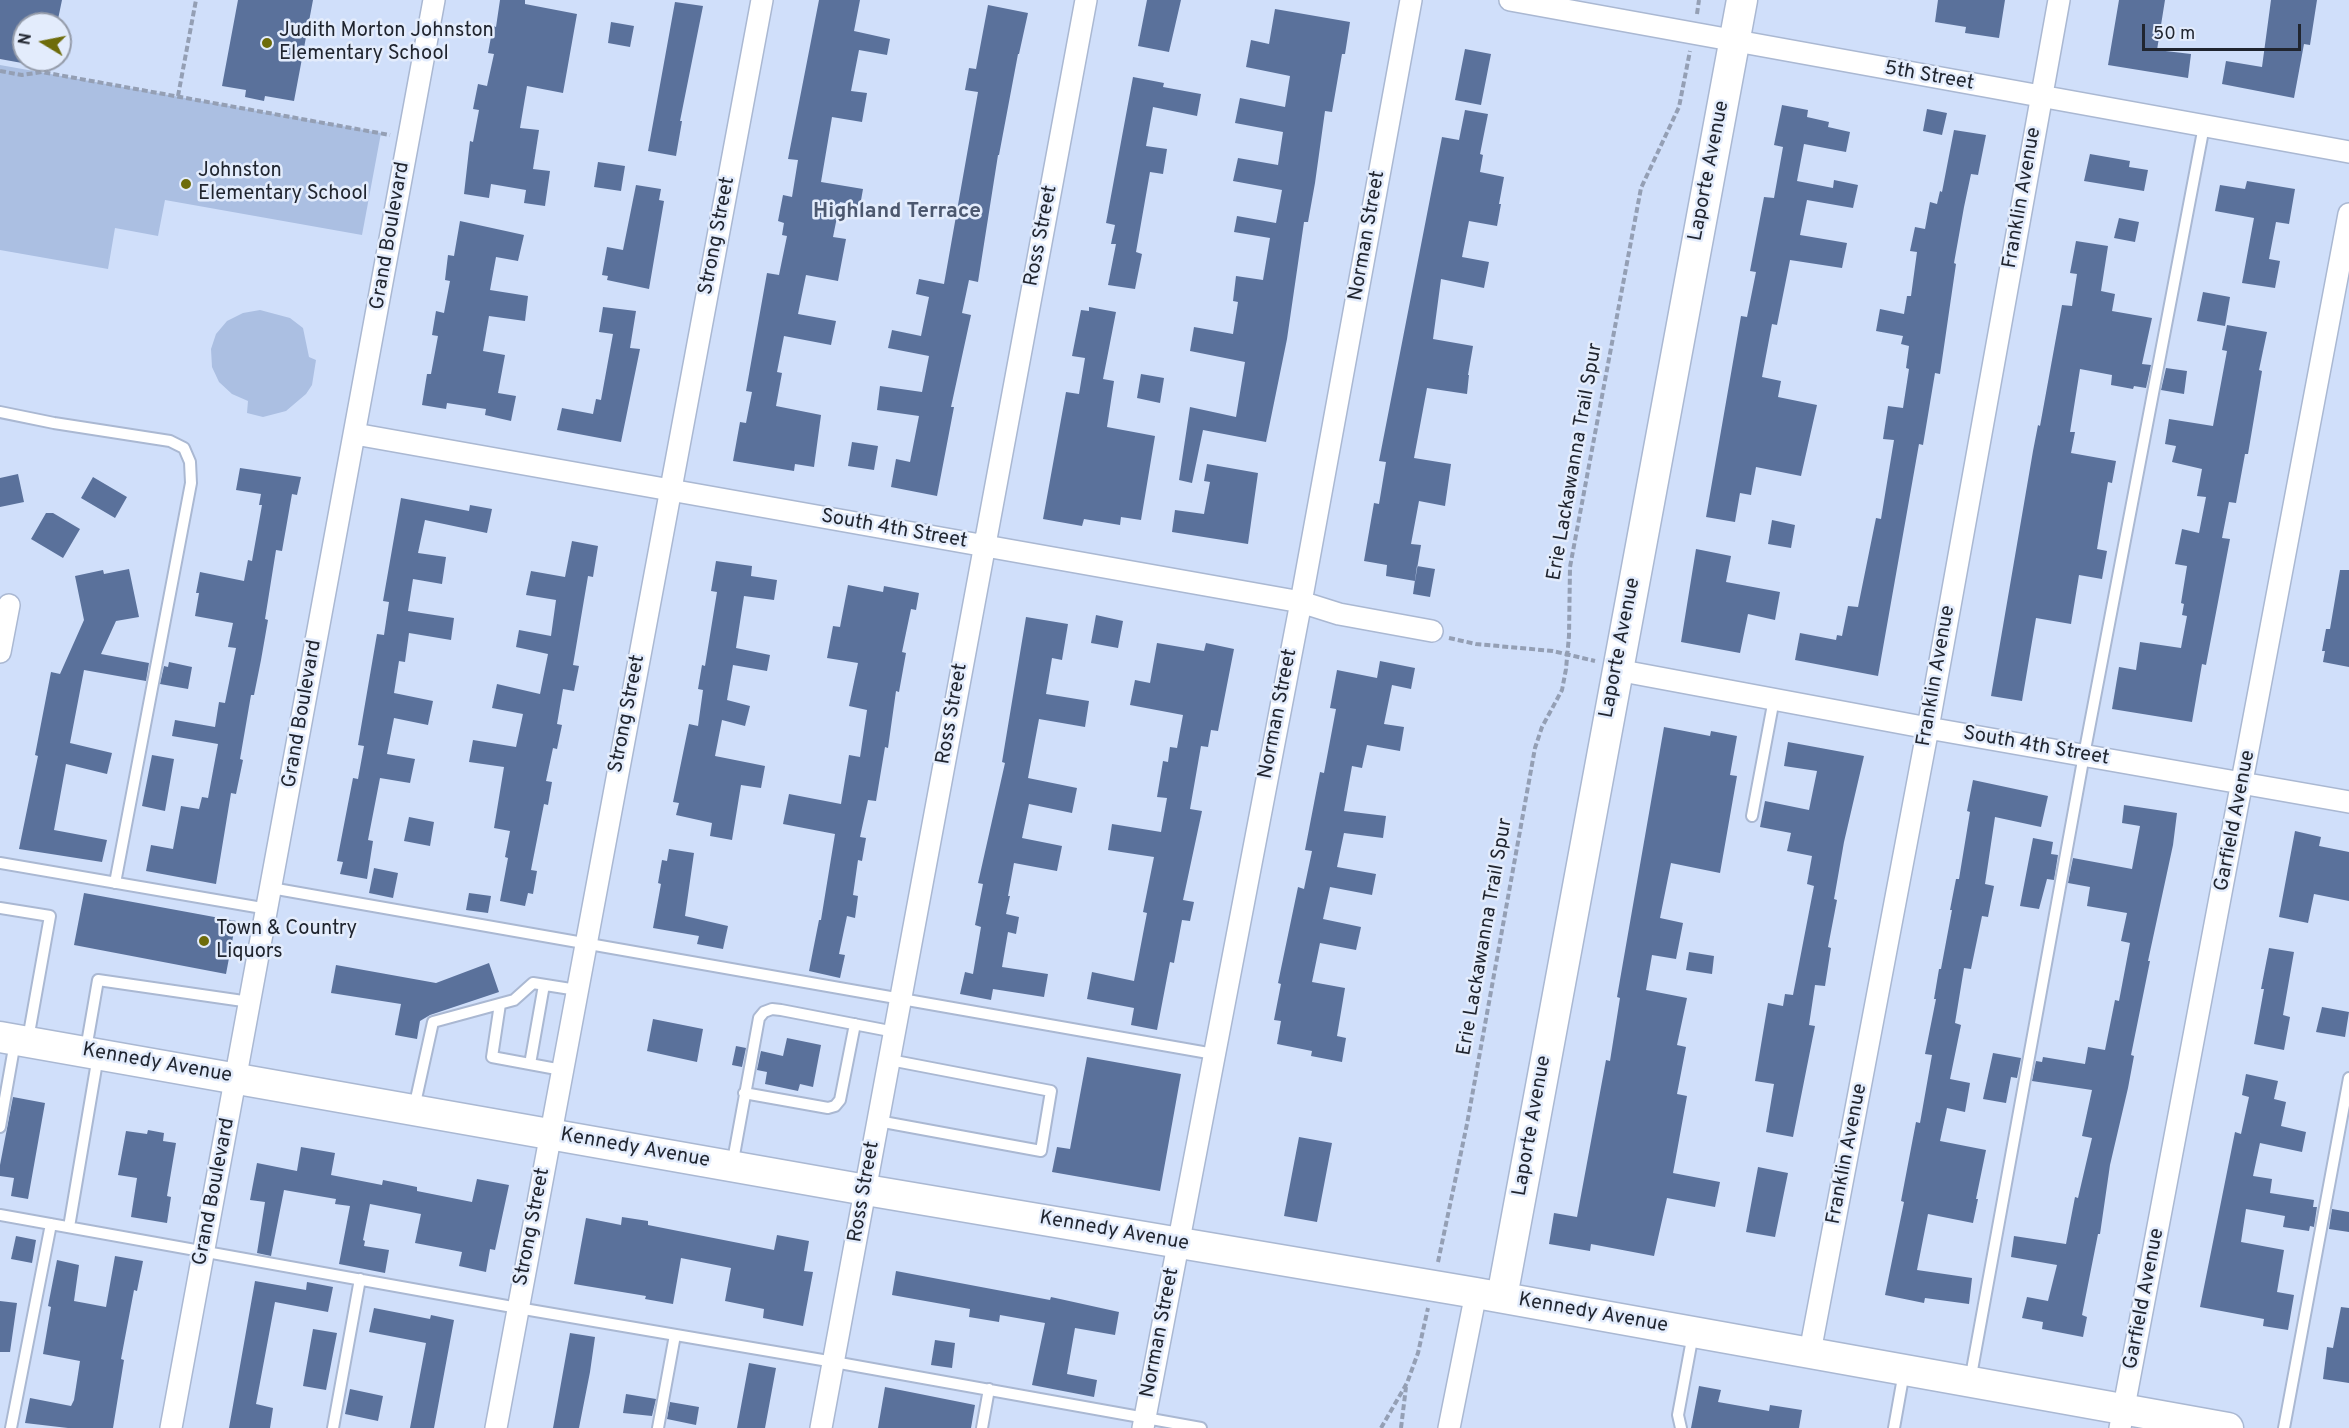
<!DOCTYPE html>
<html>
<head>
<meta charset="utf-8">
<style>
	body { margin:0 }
	#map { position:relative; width:2349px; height:1428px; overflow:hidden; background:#d0dffa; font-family:Overpass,sans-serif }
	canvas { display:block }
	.north { position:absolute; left:12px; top:12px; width:60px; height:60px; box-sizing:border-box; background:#e3ecfc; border:2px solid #959caa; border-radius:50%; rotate:280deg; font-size:16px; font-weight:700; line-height:24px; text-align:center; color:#20252f }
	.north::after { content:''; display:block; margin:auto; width:21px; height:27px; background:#6e6c0b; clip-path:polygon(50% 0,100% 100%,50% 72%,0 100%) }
	.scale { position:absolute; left:2142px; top:24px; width:159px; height:27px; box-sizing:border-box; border:3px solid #20252f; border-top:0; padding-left:8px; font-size:18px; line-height:21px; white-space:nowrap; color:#20252f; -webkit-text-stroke:4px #e3ecfc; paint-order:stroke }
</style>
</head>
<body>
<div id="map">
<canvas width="2349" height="1428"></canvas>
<div class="north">N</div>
<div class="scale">50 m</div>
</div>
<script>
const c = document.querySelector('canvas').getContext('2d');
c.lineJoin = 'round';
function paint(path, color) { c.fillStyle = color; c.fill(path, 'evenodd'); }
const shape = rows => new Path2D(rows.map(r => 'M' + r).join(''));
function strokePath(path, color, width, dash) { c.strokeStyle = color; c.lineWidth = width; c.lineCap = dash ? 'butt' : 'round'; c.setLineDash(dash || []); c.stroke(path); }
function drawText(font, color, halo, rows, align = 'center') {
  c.font = font + ' Overpass,sans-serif'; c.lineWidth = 5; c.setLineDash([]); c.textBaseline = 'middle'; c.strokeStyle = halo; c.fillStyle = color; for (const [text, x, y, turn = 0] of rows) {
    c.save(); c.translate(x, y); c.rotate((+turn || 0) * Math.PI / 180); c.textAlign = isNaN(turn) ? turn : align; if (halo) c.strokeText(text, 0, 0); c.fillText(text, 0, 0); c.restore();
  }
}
paint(shape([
	[0,65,381,133,362,235,165,200,158,236,115,228,108,269,0,250],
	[260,310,290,318,303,328,309,357,316,360,312,385,306,394,286,411,263,417,247,413,248,401,232,394,219,382,212,367,211,349,216,334,227,321,243,313]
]), '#abbfe2');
paint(shape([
	[0,0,62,0,57,24,24,24,22,63,0,59],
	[238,0,313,0,294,101,265,96,264,101,245,97,246,90,222,86],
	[500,0,525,0,525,4,577,14,563,93,527,86,520,128,539,130,533,169,550,171,545,206,524,203,526,190,491,184,489,198,464,194,470,141,473,142,479,110,473,109,478,84,487,86,494,54,488,53,493,26,496,27],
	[819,0,860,0,854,31,890,39,887,55,859,50,851,91,867,93,862,122,832,117,821,182,863,189,860,206,840,202,833,237,846,239,838,281,806,275,798,314,836,321,831,345,784,336,777,372,782,373,776,406,821,415,814,467,795,464,794,471,733,461,740,422,746,423,752,392,746,391,767,273,779,275,787,236,782,235,784,223,778,221,783,195,792,197,798,160,788,159],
	[1147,0,1181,0,1169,52,1138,46],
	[1938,0,2005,0,1999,38,1965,33,1966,27,1935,22],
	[2119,0,2165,0,2157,50,2191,54,2188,78,2108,65],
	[2271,0,2317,0,2310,45,2304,44,2294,98,2222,84,2226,61,2262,67],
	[675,2,703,6,680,121,682,121,676,156,648,151],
	[988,5,1028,13,1019,54,1018,54,999,155,998,155,978,282,969,280,962,313,971,315,951,407,954,407,937,496,891,487,896,459,910,462,919,416,877,410,880,386,922,392,929,356,888,348,892,330,921,336,929,297,916,294,919,279,944,284,978,92,965,90,969,68,976,69],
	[1275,9,1350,22,1345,54,1342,54,1332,112,1325,111,1315,183,1308,222,1304,222,1287,339,1266,442,1203,430,1192,483,1179,480,1190,407,1236,417,1245,362,1190,351,1194,327,1233,334,1238,302,1233,301,1236,276,1263,280,1270,238,1234,232,1237,216,1276,223,1282,190,1233,181,1238,158,1278,165,1283,132,1235,123,1240,98,1285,107,1290,76,1246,67,1251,40,1269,44],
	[611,22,634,26,630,47,608,43],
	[1465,49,1491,54,1481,105,1455,100],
	[1133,77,1164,83,1163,87,1201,94,1197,116,1153,107,1146,146,1167,149,1163,174,1150,172,1136,252,1142,254,1135,289,1108,285,1116,244,1111,244,1115,225,1106,223],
	[1782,105,1808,110,1807,117,1829,122,1828,127,1850,132,1846,152,1804,144,1797,181,1833,188,1834,180,1858,185,1853,208,1807,200,1800,235,1847,243,1842,268,1790,260,1777,325,1772,324,1762,377,1781,381,1778,397,1817,405,1801,476,1756,467,1751,495,1740,493,1735,522,1706,517,1741,316,1747,317,1756,272,1750,271,1764,197,1774,198,1783,147,1774,145],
	[1927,109,1947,113,1942,135,1923,131],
	[1465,110,1488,114,1480,154,1483,155,1480,172,1504,177,1499,204,1501,204,1497,226,1469,221,1462,257,1489,262,1484,288,1441,279,1433,339,1473,346,1468,375,1469,375,1467,394,1427,388,1414,458,1451,464,1445,506,1419,501,1411,544,1421,545,1415,581,1386,576,1387,565,1364,561,1374,503,1379,504,1386,462,1379,461,1442,137,1459,140],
	[1954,130,1986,135,1978,175,1971,174,1964,207,1954,263,1956,264,1940,374,1935,373,1923,445,1919,444,1878,676,1795,660,1800,633,1836,640,1837,635,1842,636,1848,606,1858,607,1876,518,1881,519,1894,440,1883,439,1888,406,1903,408,1909,369,1906,368,1909,346,1901,344,1903,336,1876,331,1880,309,1904,314,1907,296,1911,296,1917,252,1910,251,1915,227,1925,229,1930,202,1937,204,1940,191,1942,192],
	[2090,154,2130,161,2129,167,2148,170,2144,191,2084,181],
	[598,162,625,166,621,191,594,187],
	[2247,181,2295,189,2289,224,2276,222,2269,259,2280,261,2275,288,2242,283,2254,218,2215,211,2220,185,2245,189],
	[636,185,661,189,659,200,664,201,649,289,607,280,608,276,602,275,607,247,623,250],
	[2119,218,2139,222,2135,242,2114,238],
	[460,221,524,235,518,261,496,257,490,290,528,296,525,321,489,316,483,351,505,355,498,393,516,396,511,421,485,415,486,409,447,403,446,409,422,405,427,374,431,374,438,336,432,335,436,311,444,313,450,281,445,280,448,255,454,256],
	[2076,241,2108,246,2101,291,2115,294,2112,311,2152,318,2142,364,2151,365,2146,388,2134,386,2133,389,2111,385,2112,375,2080,369,2070,432,2075,432,2071,453,2116,461,2112,483,2108,482,2097,549,2107,551,2102,579,2079,575,2071,624,2036,618,2022,701,1991,696,2033,451,2038,425,2040,426,2062,305,2072,306,2077,274,2070,273],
	[2203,292,2230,297,2225,326,2197,321],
	[603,307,636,311,630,348,640,349,621,442,557,430,562,408,593,414,596,399,601,400,613,334,599,332],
	[1089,307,1116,312,1103,379,1114,381,1107,427,1155,436,1141,520,1121,517,1120,525,1084,519,1082,526,1043,519,1066,392,1079,394,1085,358,1072,356,1081,310,1089,311],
	[2227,325,2267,332,2259,370,2262,371,2248,454,2245,454,2236,503,2229,502,2222,538,2230,539,2206,665,2202,664,2192,722,2112,709,2119,667,2136,670,2140,642,2181,648,2187,616,2182,615,2184,604,2181,603,2187,566,2175,564,2182,529,2199,533,2206,497,2197,496,2202,469,2172,462,2176,446,2165,444,2169,419,2213,426,2227,351,2222,350],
	[2166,368,2187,371,2184,394,2161,390],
	[1141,374,1164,378,1160,403,1137,398],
	[852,442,878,446,874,470,848,466],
	[1207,464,1258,473,1248,544,1172,532,1175,510,1204,514,1210,482,1204,481],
	[240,468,301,477,297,495,292,494,282,551,276,550,265,619,268,620,261,660,254,695,251,695,240,759,243,760,236,794,231,793,216,884,146,871,151,845,173,849,181,806,199,809,202,797,208,798,218,744,172,736,175,720,215,727,219,702,225,703,236,648,228,647,233,623,195,616,199,593,196,593,200,572,244,581,248,560,252,561,262,505,259,505,261,494,236,490],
	[18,474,24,502,0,507,0,478],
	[93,477,127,497,115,518,81,498],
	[401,498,469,511,470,505,492,509,487,533,425,520,418,553,446,557,442,584,413,579,408,611,454,618,451,640,409,633,405,662,399,661,394,693,433,701,428,725,394,718,387,754,415,759,410,783,380,778,368,840,373,841,367,879,340,874,343,862,337,861,353,778,358,779,364,746,358,745,377,634,384,635,389,602,383,601],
	[46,513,53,513,80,529,63,558,31,539],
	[1772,520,1795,525,1791,548,1768,544],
	[572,541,598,546,593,577,588,576,573,665,579,666,574,691,563,689,557,724,562,725,557,749,553,748,546,781,552,782,548,805,544,804,531,870,537,871,533,894,528,893,525,906,500,901,508,858,505,857,510,831,494,828,504,767,469,762,473,740,516,747,523,714,492,708,497,684,540,694,548,654,516,647,519,630,551,636,556,600,526,595,531,571,565,577],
	[1696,549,1731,556,1726,582,1780,592,1775,620,1748,614,1740,653,1681,642],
	[716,561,752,566,751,576,777,580,774,600,744,596,736,648,770,655,767,671,733,665,727,700,750,706,745,726,722,720,715,756,765,766,761,788,741,785,732,840,710,836,712,823,676,815,679,803,673,802,689,724,698,726,703,690,698,689,702,665,705,666,717,592,711,591],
	[1417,566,1435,569,1430,597,1413,594],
	[129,569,139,617,116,621,101,654,149,663,146,681,84,670,70,743,112,753,107,774,66,764,54,830,107,840,102,862,19,849,38,756,35,755,51,672,60,674,84,620,75,576,103,570,104,574],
	[2340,570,2349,570,2349,667,2323,662,2325,651,2322,651,2326,629,2330,629],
	[848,585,883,592,884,586,919,593,916,610,911,609,902,652,906,653,899,692,896,691,888,748,885,747,876,801,868,800,860,837,866,838,862,861,858,860,853,895,858,896,855,918,847,916,839,954,845,955,840,978,809,971,819,920,821,920,835,834,783,824,789,794,841,804,849,755,860,757,867,710,849,706,858,663,827,658,833,626,840,627],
	[1096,615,1123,621,1118,648,1091,643],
	[1026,617,1068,624,1062,660,1052,658,1046,694,1089,701,1085,727,1039,719,1028,778,1077,788,1072,813,1029,804,1022,838,1062,846,1057,871,1014,863,1008,896,1010,896,1006,914,1019,917,1016,934,1008,932,1002,967,1048,974,1044,997,993,989,991,1000,960,994,965,972,973,974,981,927,975,925,983,884,978,883,1005,763,1002,762],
	[1157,643,1204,651,1206,643,1234,649,1218,731,1211,730,1208,747,1201,746,1190,809,1202,811,1183,900,1194,902,1190,921,1182,920,1174,963,1170,962,1157,1030,1131,1025,1134,1008,1087,999,1092,972,1134,981,1147,913,1143,912,1154,857,1108,850,1112,824,1161,832,1167,798,1157,797,1163,761,1168,762,1170,747,1177,748,1183,715,1130,705,1135,680,1150,683],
	[1380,661,1415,668,1411,689,1392,685,1384,724,1404,727,1400,751,1367,745,1362,768,1352,766,1344,811,1386,816,1383,838,1344,833,1337,867,1376,874,1372,895,1330,887,1323,919,1361,927,1356,950,1320,943,1312,982,1345,988,1337,1036,1346,1038,1342,1062,1311,1056,1312,1051,1277,1044,1281,1021,1274,1020,1281,984,1278,983,1298,887,1304,889,1312,851,1305,850,1320,772,1324,773,1336,709,1330,708,1337,670,1377,678],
	[169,662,192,667,188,689,160,684,164,666,168,667],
	[1664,727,1710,736,1711,731,1737,736,1730,775,1737,776,1720,873,1671,863,1660,918,1683,923,1676,959,1652,955,1646,990,1687,998,1677,1045,1686,1047,1677,1094,1687,1096,1673,1173,1720,1182,1715,1207,1667,1198,1654,1256,1591,1244,1590,1251,1549,1244,1554,1213,1577,1217,1606,1060,1610,1061,1620,998,1617,997],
	[1788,742,1864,756,1844,842,1834,899,1837,900,1828,947,1831,948,1825,986,1815,985,1809,1025,1815,1026,1793,1137,1766,1132,1774,1084,1755,1081,1768,1003,1783,1006,1785,994,1793,995,1814,886,1807,884,1812,856,1787,851,1791,833,1760,827,1765,801,1809,810,1817,771,1784,766],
	[152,755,174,759,165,811,142,806],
	[1973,780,2048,796,2041,827,1995,817,1985,884,1994,886,1988,917,1982,916,1971,969,1964,968,1955,1023,1961,1025,1950,1079,1970,1083,1965,1112,1947,1108,1940,1141,1986,1150,1976,1199,1978,1199,1973,1223,1928,1214,1917,1270,1972,1278,1969,1304,1925,1298,1924,1303,1885,1295,1904,1202,1901,1201,1916,1122,1920,1123,1932,1055,1925,1054,1936,999,1934,999,1939,969,1941,969,1952,910,1950,910,1956,879,1959,879,1970,812,1967,811],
	[2124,805,2177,813,2173,845,2148,961,2150,961,2131,1055,2134,1056,2128,1088,2110,1165,2100,1234,2098,1234,2082,1315,2087,1317,2083,1337,2042,1329,2043,1322,2022,1318,2027,1297,2048,1301,2057,1265,2011,1257,2014,1236,2066,1244,2075,1197,2078,1198,2092,1138,2082,1136,2092,1090,2032,1081,2036,1061,2042,1062,2043,1057,2085,1064,2088,1047,2105,1050,2115,1000,2119,1001,2130,943,2121,941,2127,913,2087,906,2090,887,2068,883,2073,858,2132,869,2140,826,2122,823],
	[409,817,434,822,430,846,404,841],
	[2295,831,2321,837,2319,846,2349,852,2349,901,2314,894,2308,923,2279,917],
	[2033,838,2053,842,2051,854,2058,855,2054,880,2047,879,2039,909,2020,906],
	[669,849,694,853,685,916,728,926,723,949,697,944,699,936,653,928,661,884,658,883,662,860,667,861],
	[374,868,398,873,393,898,369,893],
	[84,893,236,921,226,974,74,945],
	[469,893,491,896,488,913,466,910],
	[2269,948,2294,952,2283,1015,2290,1017,2284,1050,2254,1044,2264,989,2261,989],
	[1689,952,1714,956,1712,974,1686,970],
	[489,963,499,992,430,1015,420,1021,417,1039,395,1035,401,1004,331,993,336,965,436,983],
	[2322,1007,2349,1012,2345,1037,2316,1032],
	[653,1019,703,1029,697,1062,647,1051],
	[787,1038,821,1045,813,1087,800,1084,798,1091,765,1084,767,1072,757,1070,761,1051,783,1056],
	[736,1046,746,1048,742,1067,732,1065],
	[1993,1053,2021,1058,2017,1078,2011,1077,2006,1103,1983,1099],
	[1087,1057,1181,1074,1160,1191,1052,1172,1057,1147,1070,1149],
	[2246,1074,2278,1081,2274,1099,2286,1102,2281,1126,2306,1132,2302,1152,2260,1143,2253,1176,2272,1179,2270,1193,2314,1200,2313,1207,2317,1207,2314,1227,2310,1226,2309,1231,2283,1227,2285,1216,2246,1209,2241,1242,2284,1250,2277,1292,2294,1295,2288,1330,2263,1326,2264,1319,2200,1307,2235,1132,2241,1134,2249,1097,2242,1095],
	[13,1097,45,1103,28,1199,11,1196,14,1178,0,1176,0,1165],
	[148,1130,164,1133,163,1141,176,1143,167,1196,171,1197,167,1223,131,1217,137,1178,118,1175,126,1131,147,1134],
	[1299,1137,1332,1143,1317,1222,1284,1216],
	[301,1147,335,1153,331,1175,382,1185,383,1180,417,1187,417,1191,472,1202,477,1179,509,1185,495,1250,490,1249,486,1272,459,1266,462,1252,415,1243,421,1214,370,1204,363,1240,365,1241,364,1246,389,1250,385,1273,339,1264,350,1206,335,1204,336,1199,284,1190,271,1256,257,1253,265,1202,250,1200,257,1163,297,1171],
	[1758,1167,1788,1173,1775,1237,1746,1232],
	[2332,1209,2349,1212,2349,1232,2329,1229],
	[622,1217,648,1221,648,1225,774,1250,777,1235,809,1241,804,1271,813,1272,803,1326,763,1318,764,1309,725,1301,731,1268,681,1258,673,1304,645,1299,646,1296,574,1284,586,1218,621,1225],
	[16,1236,36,1240,32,1263,11,1259],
	[115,1256,143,1261,137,1291,134,1290,121,1359,124,1360,113,1428,68,1428,25,1423,30,1398,71,1406,74,1400,80,1361,43,1354,51,1307,48,1306,57,1260,79,1265,74,1301,106,1307],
	[896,1271,1050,1300,1051,1297,1119,1312,1115,1335,1075,1328,1067,1374,1097,1380,1094,1397,1032,1385,1045,1323,1000,1315,999,1322,969,1317,970,1309,892,1295],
	[255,1281,306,1290,307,1282,333,1287,328,1312,275,1302,256,1404,273,1408,270,1428,229,1428],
	[0,1301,17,1303,10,1352,0,1352],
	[2341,1307,2349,1308,2349,1383,2323,1379,2327,1347,2333,1348],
	[374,1308,430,1319,431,1315,454,1320,434,1428,410,1428,426,1343,369,1332],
	[313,1329,337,1333,326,1390,303,1386],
	[570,1333,595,1337,590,1372,579,1428,553,1428],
	[935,1340,955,1343,952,1368,931,1365],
	[749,1363,776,1368,765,1428,737,1428],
	[1699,1386,1721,1390,1718,1402,1769,1411,1770,1405,1802,1410,1799,1428,1691,1428],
	[885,1387,975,1405,971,1428,878,1428],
	[350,1389,383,1396,378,1421,345,1414],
	[626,1394,656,1399,652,1416,623,1413],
	[670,1402,699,1407,696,1425,667,1419]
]), '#5a719b');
const lane = shape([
	[0,412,54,423,170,441,184,448,190,462,191,483,115,883],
	[1752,816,1774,699],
	[0,863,268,909],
	[271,888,1214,1054],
	[0,908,50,916,28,1039],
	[500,1004,492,1057,562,1070],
	[86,1049,98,980,250,1002],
	[530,1064,544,985],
	[744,1093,828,1108,835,1106,840,1100,855,1024],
	[414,1108,433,1022,514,1000,533,983,577,990],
	[878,1121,1041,1151,1051,1091,890,1060],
	[0,1127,15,1042],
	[732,1166,759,1018,764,1012,772,1009,781,1010,895,1032],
	[0,1215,518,1308,834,1362,1201,1428],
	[69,1227,98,1056],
	[1970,1381,2084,755,2204,126],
	[11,1428,51,1224],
	[333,1428,360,1279],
	[658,1428,675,1335],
	[982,1428,989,1389],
	[1681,1428,1678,1415,1693,1334],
	[1894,1428,1904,1372],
	[2284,1428,2349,1078]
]);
const street = shape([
	[1510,0,2349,152],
	[355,434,1301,602,1339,614,1432,631],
	[0,652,9,605],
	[1617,670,1928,728,2349,802],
	[1810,1352,1928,728,2059,0],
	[171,1428,434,0],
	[496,1428,762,0],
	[821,1428,1086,0],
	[1143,1428,1301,602,1411,0],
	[1449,1428,1476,1293],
	[2120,1428,2349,214]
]);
const secondary = shape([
	[0,1037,866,1190,1476,1293,2228,1428],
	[1502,1297,1742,0]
]);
strokePath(lane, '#aab8d2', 14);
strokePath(street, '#aab8d2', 24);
strokePath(secondary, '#aab8d2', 33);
strokePath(shape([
	[1697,14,1699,0],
	[0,71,22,75,42,72,390,135],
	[178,96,196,0],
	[1449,638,1476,644,1553,651,1595,661],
	[1438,1262,1467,1124,1535,748,1542,727,1562,690,1566,669,1569,636,1570,567,1641,188,1679,107,1690,51],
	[1381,1428,1407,1383,1418,1353,1428,1308],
	[1401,1428,1406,1387]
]), '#949fb4', 4, [6, 3]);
strokePath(lane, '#fff', 10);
strokePath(street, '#fff', 21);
strokePath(secondary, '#fff', 30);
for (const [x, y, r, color] of [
	[267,43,6,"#6e6c0b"],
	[186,184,6,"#6e6c0b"],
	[204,941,6,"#6e6c0b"]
]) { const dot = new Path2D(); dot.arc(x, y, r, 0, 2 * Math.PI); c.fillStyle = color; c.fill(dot); strokePath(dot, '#e3ecfc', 2); }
drawText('20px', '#20252f', '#e3ecfc', [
	["Judith Morton Johnston",279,32],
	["Elementary School",279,55],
	["Johnston",198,172],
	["Elementary School",198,195],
	["Town & Country",216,930],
	["Liquors",216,953]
], 'left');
drawText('20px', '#20252f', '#e3ecfc', [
	["5th Street",1929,77,10],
	["Laporte Avenue",1710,171,-79],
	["Franklin Avenue",2023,198,-80],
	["Grand Boulevard",391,236,-80],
	["Strong Street",718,236,-79],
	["Ross Street",1042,236,-79],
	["Norman Street",1368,236,-80],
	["Erie Lackawanna Trail Spur",1576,462,-80],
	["South 4th Street",894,530,10],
	["Laporte Avenue",1621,648,-79],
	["Franklin Avenue",1937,676,-80],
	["Grand Boulevard",303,714,-80],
	["Strong Street",628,714,-79],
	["Ross Street",953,714,-80],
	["Norman Street",1279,714,-79],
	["South 4th Street",2036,747,10],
	["Garfield Avenue",2236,821,-79],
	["Erie Lackawanna Trail Spur",1486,937,-80],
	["Kennedy Avenue",157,1064,10],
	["Laporte Avenue",1533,1126,-80],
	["Kennedy Avenue",635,1149,10],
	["Franklin Avenue",1848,1154,-79],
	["Grand Boulevard",215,1192,-79],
	["Ross Street",865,1192,-80],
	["Strong Street",533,1227,-79],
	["Kennedy Avenue",1114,1232,10],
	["Garfield Avenue",2145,1299,-79],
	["Kennedy Avenue",1593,1314,10],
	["Norman Street",1161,1333,-79]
]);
drawText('bold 21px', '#4c586f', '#e3ecfc', [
	["Highland Terrace",897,213]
]);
</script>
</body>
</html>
